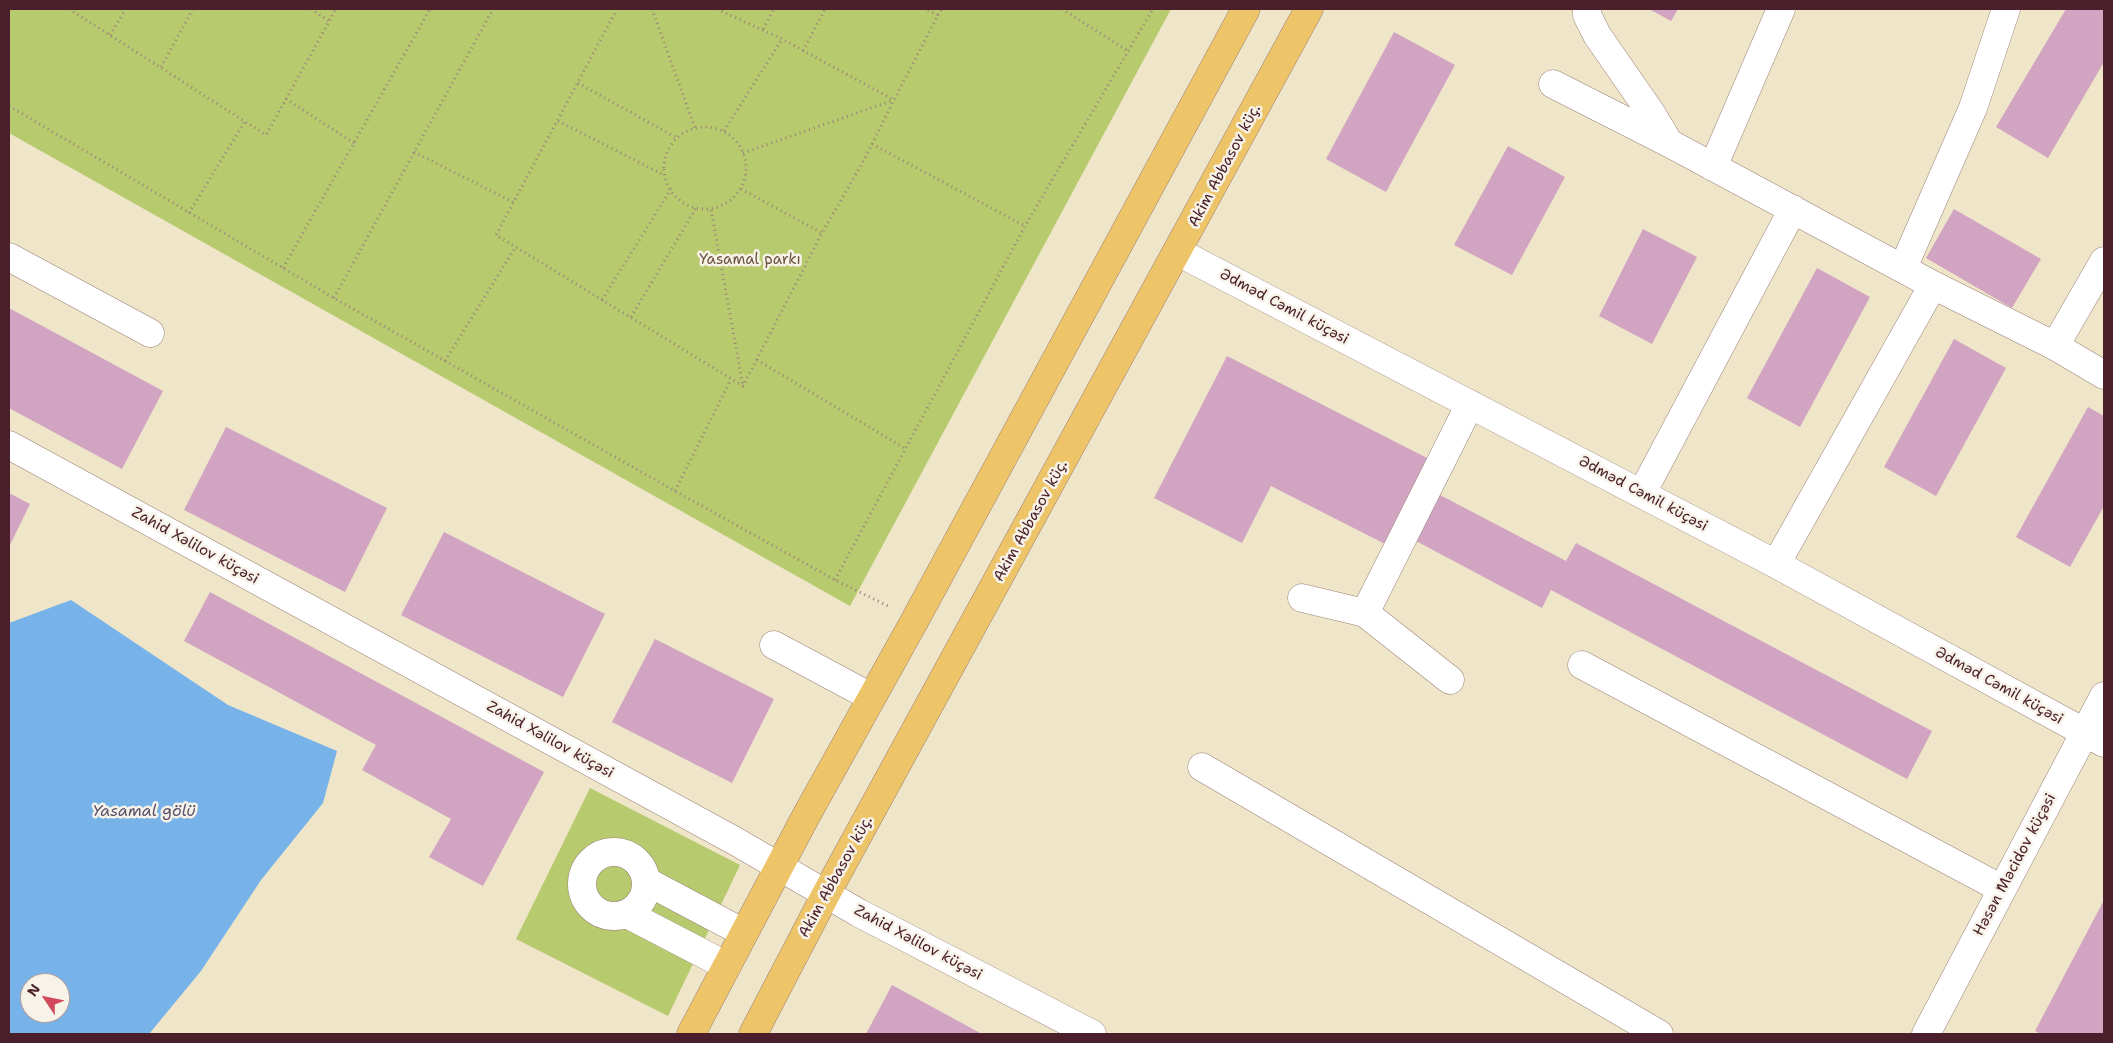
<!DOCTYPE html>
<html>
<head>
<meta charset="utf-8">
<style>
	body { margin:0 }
	#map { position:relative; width:2113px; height:1043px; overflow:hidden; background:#efe5c9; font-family:"Shantell Sans",sans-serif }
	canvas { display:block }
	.frame { position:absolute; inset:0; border:10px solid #4a1f2b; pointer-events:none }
	.north { position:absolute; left:20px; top:973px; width:50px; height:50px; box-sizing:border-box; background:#f7f3e8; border:1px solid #b29e9c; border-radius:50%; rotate:304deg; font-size:14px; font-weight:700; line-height:20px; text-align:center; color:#4a1f2b }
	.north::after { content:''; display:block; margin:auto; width:18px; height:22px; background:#d1495b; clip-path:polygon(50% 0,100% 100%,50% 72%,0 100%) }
</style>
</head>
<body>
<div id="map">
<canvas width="2113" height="1043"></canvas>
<div class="frame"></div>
<div class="north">N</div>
</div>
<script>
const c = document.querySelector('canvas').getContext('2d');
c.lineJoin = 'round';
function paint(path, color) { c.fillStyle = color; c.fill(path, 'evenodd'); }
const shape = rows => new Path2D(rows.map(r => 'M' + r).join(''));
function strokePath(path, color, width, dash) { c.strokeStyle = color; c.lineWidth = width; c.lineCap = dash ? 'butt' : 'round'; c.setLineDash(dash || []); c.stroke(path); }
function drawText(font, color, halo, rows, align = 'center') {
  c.font = font + ' "Shantell Sans",sans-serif'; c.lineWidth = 5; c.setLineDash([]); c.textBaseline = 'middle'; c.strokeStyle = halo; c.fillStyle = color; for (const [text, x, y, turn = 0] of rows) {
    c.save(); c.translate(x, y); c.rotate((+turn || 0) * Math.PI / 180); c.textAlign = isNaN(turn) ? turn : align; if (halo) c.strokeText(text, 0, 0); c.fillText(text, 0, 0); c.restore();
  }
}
paint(shape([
	[9,9,1171,9,850,606,9,133],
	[590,788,740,865,668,1016,516,939]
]), '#b7ca6e');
paint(shape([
	[71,600,228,705,337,751,323,803,261,880,201,971,149,1034,9,1034,9,623],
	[30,983,60,983,60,1013,30,1013]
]), '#77b2e9');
paint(shape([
	[1649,9,1678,9,1671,21],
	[2066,9,2104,9,2104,62,2048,158,1996,127],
	[1394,32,1455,65,1386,192,1326,159],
	[1508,146,1565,177,1512,275,1454,245],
	[1954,209,2041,259,2012,308,1926,258],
	[1643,229,1697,257,1652,344,1599,316],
	[1817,268,1870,297,1800,427,1747,398],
	[9,308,163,391,122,469,9,408],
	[1954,339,2006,368,1936,496,1884,467],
	[1227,356,1429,459,1385,544,1271,486,1242,543,1154,498],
	[2088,407,2104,416,2104,506,2070,567,2016,537],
	[226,427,387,508,345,592,184,510],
	[9,493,30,504,9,547],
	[1440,495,1566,561,1576,543,1932,731,1907,779,1551,590,1542,608,1416,541],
	[444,532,605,614,563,697,401,615],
	[210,592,544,772,483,886,429,857,451,819,362,770,376,745,184,641],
	[655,639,774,699,732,783,612,722],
	[2104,900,2104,1034,2041,1034,2035,1031],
	[892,985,982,1034,866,1034]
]), '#d1a4c2');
const minor = shape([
	[1587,9,1587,15,1597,35,1651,113,1669,143],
	[1553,84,1669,143,1933,285,2055,346,2104,375],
	[1713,167,1781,9],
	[1178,252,1776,564,2104,743],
	[9,257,150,333],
	[1903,268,1973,108,2006,9],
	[2055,346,2104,261],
	[9,445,735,841,859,913,1092,1034],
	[1642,493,1793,209],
	[1776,564,1933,285],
	[1302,598,1365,613,1450,680],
	[1365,613,1470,404],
	[774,645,871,697],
	[1582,665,2002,889],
	[1202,767,1659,1034],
	'582 884a32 32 0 1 1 64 0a32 32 0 1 1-64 0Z',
	[646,881,744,933],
	[627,914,727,966],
	[1926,1034,2104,696]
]);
const major = shape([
	[691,1034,806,816,915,620,1246,9],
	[753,1034,826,894,1309,9]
]);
strokePath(minor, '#9c827a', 29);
strokePath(major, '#9c827a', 29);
strokePath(shape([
	[69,9,266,135,336,9],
	[311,9,329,21],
	[617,9,496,235,743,386,822,233,864,160,894,100],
	[652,9,695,128],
	[717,9,782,39,894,100,938,15,925,9],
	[1062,9,1128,51],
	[938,15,942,9],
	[763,29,774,9],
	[110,35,126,9],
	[803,51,825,9],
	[161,67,193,9],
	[578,83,677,138],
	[286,99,354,143],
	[9,106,334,298,675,491,835,580,888,606],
	[558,121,664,175],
	'664 168a41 41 0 1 1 82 0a41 41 0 1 1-82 0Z',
	[724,131,782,39],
	[872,144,1025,226],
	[414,152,513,202],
	[743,153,894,100],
	[741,189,822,233],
	[711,210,743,386],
	[189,213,245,121],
	[283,268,430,9],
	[334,298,493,9],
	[602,300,671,189],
	[631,317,696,208],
	[757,360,906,449],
	[445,361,515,248],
	[675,491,731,379],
	[835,580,1025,226,1153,9]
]), '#9c827a', 3, [1, 4]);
strokePath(minor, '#fff', 28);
strokePath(major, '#eec469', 28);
drawText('15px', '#4a1f2b', '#f7f3e8', [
	["Akim Abbasov küç.",1225,166,-62],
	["Ədməd Cəmil küçəsi",1284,307,28],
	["Ədməd Cəmil küçəsi",1643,494,28],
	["Akim Abbasov küç.",1031,521,-61],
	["Zahid Xəlilov küçəsi",195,546,29],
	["Ədməd Cəmil küçəsi",1999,686,29],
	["Zahid Xəlilov küçəsi",550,740,29],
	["Həsən Məcidov küçəsi",2015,865,-62],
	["Akim Abbasov küç.",836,877,-61],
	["Zahid Xəlilov küçəsi",918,943,28]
]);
drawText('15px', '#6b523f', '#f7f3e8', [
	["Yasamal parkı",750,260]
]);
drawText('italic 16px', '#5a526e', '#f7f3e8', [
	["Yasamal gölü",144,812]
]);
</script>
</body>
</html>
